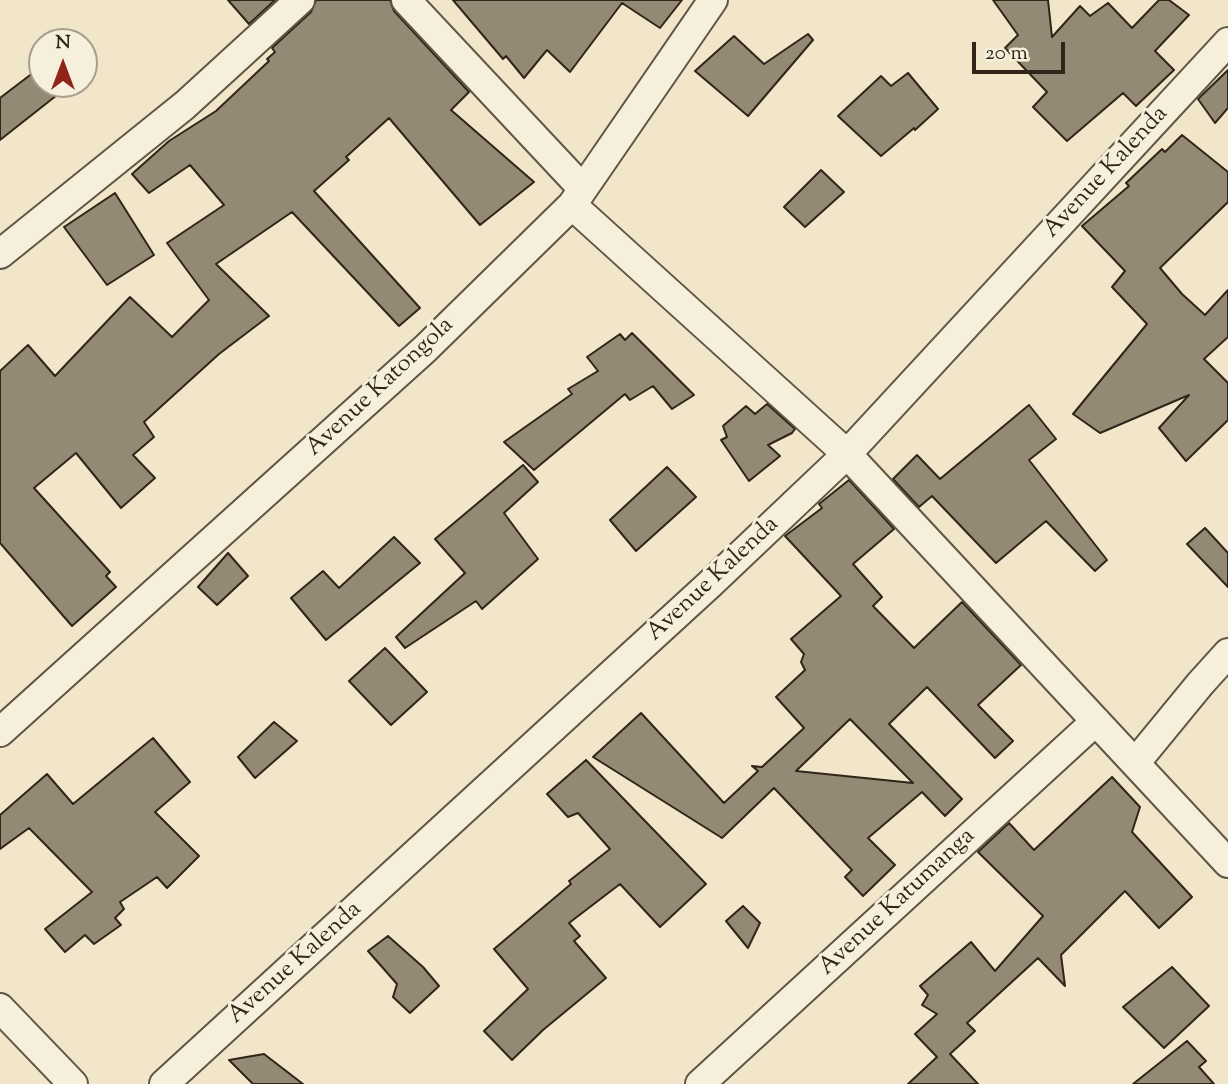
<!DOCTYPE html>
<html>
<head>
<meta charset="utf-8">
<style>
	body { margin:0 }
	#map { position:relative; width:1228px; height:1084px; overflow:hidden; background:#f1e6c9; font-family:"Sorts Mill Goudy",serif }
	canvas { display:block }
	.north { position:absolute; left:28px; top:28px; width:70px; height:70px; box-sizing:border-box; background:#f6efdc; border:2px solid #a79e8e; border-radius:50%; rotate:0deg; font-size:19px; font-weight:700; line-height:28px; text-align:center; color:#302518 }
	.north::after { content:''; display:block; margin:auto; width:24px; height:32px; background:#8f2418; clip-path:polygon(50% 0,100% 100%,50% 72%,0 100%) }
	.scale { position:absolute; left:972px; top:42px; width:93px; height:32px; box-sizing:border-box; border:4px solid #302518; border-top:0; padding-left:9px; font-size:21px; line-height:24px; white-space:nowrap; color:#302518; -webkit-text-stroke:5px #f6efdc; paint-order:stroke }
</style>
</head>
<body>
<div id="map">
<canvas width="1228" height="1084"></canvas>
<div class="north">N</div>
<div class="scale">20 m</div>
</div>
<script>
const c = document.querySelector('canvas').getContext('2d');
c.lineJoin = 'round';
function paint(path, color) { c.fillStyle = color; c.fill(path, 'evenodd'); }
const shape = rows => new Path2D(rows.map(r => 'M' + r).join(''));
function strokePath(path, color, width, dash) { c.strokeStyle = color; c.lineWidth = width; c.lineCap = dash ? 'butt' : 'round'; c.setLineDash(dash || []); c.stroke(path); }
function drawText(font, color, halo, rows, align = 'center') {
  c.font = font + ' "Sorts Mill Goudy",serif'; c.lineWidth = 6; c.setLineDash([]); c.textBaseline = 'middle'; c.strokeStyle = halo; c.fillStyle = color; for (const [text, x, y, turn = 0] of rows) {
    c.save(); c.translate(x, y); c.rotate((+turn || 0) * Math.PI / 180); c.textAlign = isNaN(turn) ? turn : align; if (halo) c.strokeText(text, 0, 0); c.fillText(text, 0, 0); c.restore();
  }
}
const building = shape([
	[228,0,275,0,249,24,228,0],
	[316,0,390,0,394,11,469,92,451,110,534,182,480,225,389,118,346,157,349,160,314,191,420,308,399,326,292,212,216,264,269,316,219,354,144,422,154,437,133,455,155,478,121,508,76,453,34,488,110,572,106,576,116,587,72,626,0,543,0,371,28,345,55,376,130,297,172,337,209,300,167,243,224,205,190,165,149,193,132,174,169,141,216,111,269,61,267,59,275,52,272,48,311,12,316,0],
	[453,0,682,0,660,28,622,3,570,72,547,50,524,78,506,56,503,59,453,0],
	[993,0,1048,0,1052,37,1080,6,1090,16,1108,3,1132,28,1159,0,1169,0,1189,15,1155,51,1174,70,1136,106,1123,93,1067,141,1033,107,1047,92,1005,48,1018,35,993,0],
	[808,34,813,40,748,116,695,71,734,36,764,64,808,34],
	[42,66,42,84,71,84,0,140,0,98,42,66],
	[1228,70,1228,108,1215,123,1198,99,1228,70],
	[908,73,938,109,915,130,914,128,881,156,838,116,881,76,891,86,908,73],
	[1182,135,1228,172,1228,202,1160,268,1182,294,1205,315,1228,290,1228,337,1204,359,1228,383,1228,420,1186,461,1159,428,1189,395,1100,433,1073,414,1147,324,1112,287,1125,271,1082,226,1129,186,1126,183,1162,149,1165,152,1182,135],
	[821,170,844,192,805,227,784,207,821,170],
	[115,193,154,255,107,285,64,227,115,193],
	[632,333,694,395,672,409,653,386,630,400,625,394,534,470,504,442,572,394,568,389,598,371,587,357,620,334,625,340,632,333],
	[767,404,795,429,792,433,768,445,780,456,749,481,721,440,727,437,723,426,746,406,755,414,767,404],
	[1029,405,1056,439,1029,460,1107,560,1095,571,1046,521,996,563,932,496,919,507,893,479,917,455,940,479,1029,405],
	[523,465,538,482,504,513,538,559,482,609,476,601,405,648,396,637,465,573,435,539,523,465],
	[667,467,696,497,636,551,610,520,667,467],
	[849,480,894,529,853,564,882,597,873,606,914,648,962,602,1021,665,978,705,1013,741,995,758,927,687,889,724,962,799,945,816,922,792,868,838,895,865,863,896,845,877,852,870,774,788,722,838,593,757,641,713,724,803,758,771,752,766,762,767,804,728,776,697,805,670,801,662,804,654,791,639,841,596,785,536,822,508,819,504,849,480],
	[850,719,913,783,796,771,850,719],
	[1205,528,1228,553,1228,587,1187,544,1205,528],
	[394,537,420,563,326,640,291,598,323,571,339,588,394,537],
	[228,553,248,576,217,605,198,587,228,553],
	[385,648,427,692,391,725,349,681,385,648],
	[274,722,297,741,255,778,238,757,274,722],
	[153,738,190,782,155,812,199,856,167,888,157,877,120,902,124,909,115,918,121,925,94,944,85,935,65,952,45,929,92,892,29,828,0,849,0,815,47,774,73,804,153,738],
	[586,760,706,884,660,927,620,884,569,923,580,936,574,941,606,978,543,1030,512,1060,484,1031,528,989,494,949,571,884,569,881,610,849,578,813,568,817,547,794,586,760],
	[1112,777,1140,807,1132,832,1192,897,1159,928,1125,891,1061,955,1065,986,1038,958,967,1023,975,1031,950,1054,978,1084,908,1084,937,1057,915,1034,937,1014,922,1005,928,995,920,986,971,942,995,971,1043,916,978,852,1009,823,1034,850,1112,777],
	[743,906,760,923,748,948,726,921,743,906],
	[388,936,423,967,439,986,410,1013,393,997,397,984,368,951,388,936],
	[1172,967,1209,1006,1164,1048,1123,1007,1172,967],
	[1187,1041,1206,1061,1199,1067,1214,1084,1133,1084,1187,1041],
	[264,1054,303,1084,253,1084,229,1060,264,1054]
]);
paint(building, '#948974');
strokePath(building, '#302518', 2);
const minor = shape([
	[406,0,583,189],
	[572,205,847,454,1228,863],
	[0,254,185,105,300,0],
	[0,732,425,349,572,205,713,0],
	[1136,762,1200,684,1228,653],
	[0,1008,73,1084],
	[164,1084,710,584,847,454,1228,42],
	[700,1084,1096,721]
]);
strokePath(minor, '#605544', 32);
strokePath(minor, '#f6efdc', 28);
drawText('24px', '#302518', '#f6efdc', [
	["Avenue Kalenda",1107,173,-47],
	["Avenue Katongola",381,388,-43],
	["Avenue Kalenda",714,580,-43],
	["Avenue Katumanga",898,903,-43],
	["Avenue Kalenda",296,964,-42]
]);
</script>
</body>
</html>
